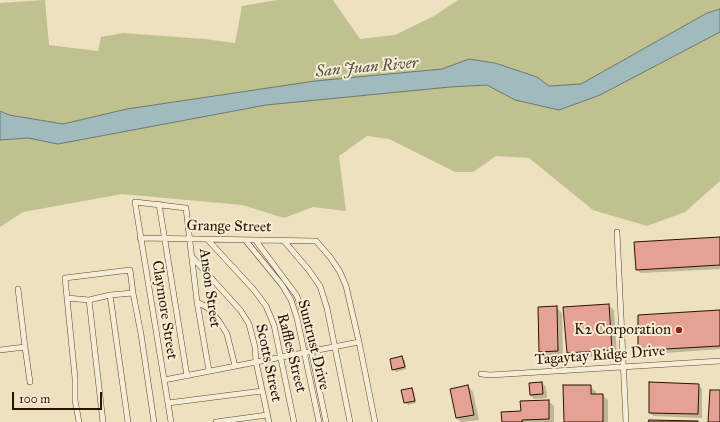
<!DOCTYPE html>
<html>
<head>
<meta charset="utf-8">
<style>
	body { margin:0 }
	#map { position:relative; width:720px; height:422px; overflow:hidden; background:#eee1bf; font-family:"IM FELL Great Primer",serif }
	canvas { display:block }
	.scale { position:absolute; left:12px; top:392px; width:90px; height:18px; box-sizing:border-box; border:2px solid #2b1200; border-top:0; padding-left:5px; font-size:12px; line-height:14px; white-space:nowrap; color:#2b1200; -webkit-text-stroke:3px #f4ecd5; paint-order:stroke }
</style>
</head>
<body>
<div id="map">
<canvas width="720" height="422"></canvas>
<div class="scale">100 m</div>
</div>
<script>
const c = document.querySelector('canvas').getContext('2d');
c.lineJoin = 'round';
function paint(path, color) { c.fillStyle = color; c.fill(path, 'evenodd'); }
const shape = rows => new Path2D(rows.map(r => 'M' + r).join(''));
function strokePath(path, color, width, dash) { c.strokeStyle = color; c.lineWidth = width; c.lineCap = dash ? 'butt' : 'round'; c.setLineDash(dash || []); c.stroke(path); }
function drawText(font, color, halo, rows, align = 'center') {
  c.font = font + ' "IM FELL Great Primer",serif'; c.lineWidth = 4; c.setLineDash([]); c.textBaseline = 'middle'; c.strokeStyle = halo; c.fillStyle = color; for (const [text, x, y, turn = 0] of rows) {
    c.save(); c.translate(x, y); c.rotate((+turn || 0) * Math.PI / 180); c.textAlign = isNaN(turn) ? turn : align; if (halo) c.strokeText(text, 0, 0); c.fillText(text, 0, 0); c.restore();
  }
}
paint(shape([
	[45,0,49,45,98,51,101,37,123,33,204,39,235,43,242,6,277,0,333,0,360,39,395,35,434,16,458,0,720,0,720,181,685,212,647,226,593,210,529,158,496,156,473,172,455,172,389,139,367,136,339,156,346,211,313,207,284,218,242,205,122,194,23,212,0,227,0,3]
]), '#bfc18e');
const water = shape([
	[720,9,720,32,600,95,559,110,515,100,487,85,450,87,266,105,58,144,28,138,0,140,0,111,9,115,63,124,127,109,315,81,442,69,469,59,495,63,537,77,549,86,581,84,707,13,720,9]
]);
paint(water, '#9fbbbd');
strokePath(water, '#717771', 1);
paint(shape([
	[720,239,720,269,641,273,637,270],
	[608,305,614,310,617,355,573,358,568,352],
	[608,309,610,309,613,355,611,355],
	[556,307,562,313,563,356,546,356,540,351],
	[720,311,720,349,652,354,639,345],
	[402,357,405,360,406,369,396,372,393,369],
	[542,383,546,387,547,398,534,399,530,395],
	[698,385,702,389,702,418,654,416,650,413],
	[468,386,473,392,479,420,461,422,456,418],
	[590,386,596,392,596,395,602,395,608,400,608,422,565,422],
	[411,389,414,392,416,403,408,405,405,402],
	[548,401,554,406,554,422,503,422,522,412]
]), '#0003');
const building = shape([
	[720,237,720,265,636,270,634,242,720,237],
	[609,304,612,350,567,353,563,307,609,304],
	[557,306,558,351,539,352,538,307,557,306],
	[720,310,720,346,647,350,638,346,638,315,720,310],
	[402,356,405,367,392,370,390,359,402,356],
	[542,382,543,394,530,395,529,383,542,382],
	[649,382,699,384,698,414,649,413,649,382],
	[468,385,474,415,456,418,450,389,468,385],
	[563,385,591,385,591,394,603,394,603,422,564,422,563,385],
	[412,388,415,401,404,403,401,390,412,388],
	[710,390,720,390,720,422,708,422,710,390],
	[549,400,549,419,522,420,522,422,502,422,501,412,521,411,520,401,549,400],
	[649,420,698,421,698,422,648,422,649,420]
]);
paint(building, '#e5a294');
strokePath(building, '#2b1200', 1);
const street = shape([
	[159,204,187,376],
	[617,232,626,422],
	[140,238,316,241,330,257,340,272,346,286,359,342,375,422],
	[208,240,254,290,266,306,274,325,294,422],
	[246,241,282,285,291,300,297,318,319,422],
	[256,241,297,296,304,316,326,422],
	[284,241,308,269,320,286,327,308,350,422],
	[193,258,241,311,249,324,255,347,256,362,269,422],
	[18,289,25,347],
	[110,295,128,422],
	[67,298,89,300,110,295,133,293,141,334,154,422],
	[89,300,103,422],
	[197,302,208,308,219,321,227,334,235,366],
	[0,350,25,347,30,382],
	[481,374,490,375,720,361],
	[164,380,359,342],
	[168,403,262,391],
	[79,422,75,400,75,378,65,278,130,270,133,293],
	[171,422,135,202,186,208,197,302,209,371],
	[216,422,267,415]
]);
strokePath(street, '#5c4630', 6);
strokePath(street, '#f4ecd5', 5);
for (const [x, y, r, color] of [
	[679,330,4,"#8f2418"]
]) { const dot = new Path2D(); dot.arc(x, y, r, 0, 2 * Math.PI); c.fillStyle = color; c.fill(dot); strokePath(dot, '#f4ecd5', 1.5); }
drawText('15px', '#2b1200', '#f4ecd5', [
	["Grange Street",229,227,1],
	["Anson Street",209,288,82],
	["Claymore Street",164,310,81],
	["Suntrust Drive",313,345,76],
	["Raffles Street",291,353,76],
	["Tagaytay Ridge Drive",600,356,-4],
	["Scotts Street",268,363,78]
]);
drawText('15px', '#2b1200', '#f4ecd5', [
	["K2 Corporation",671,330]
], 'right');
drawText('italic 16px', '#544d42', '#f4ecd5', [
	["San Juan River",367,68,-5]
]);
</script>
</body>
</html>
